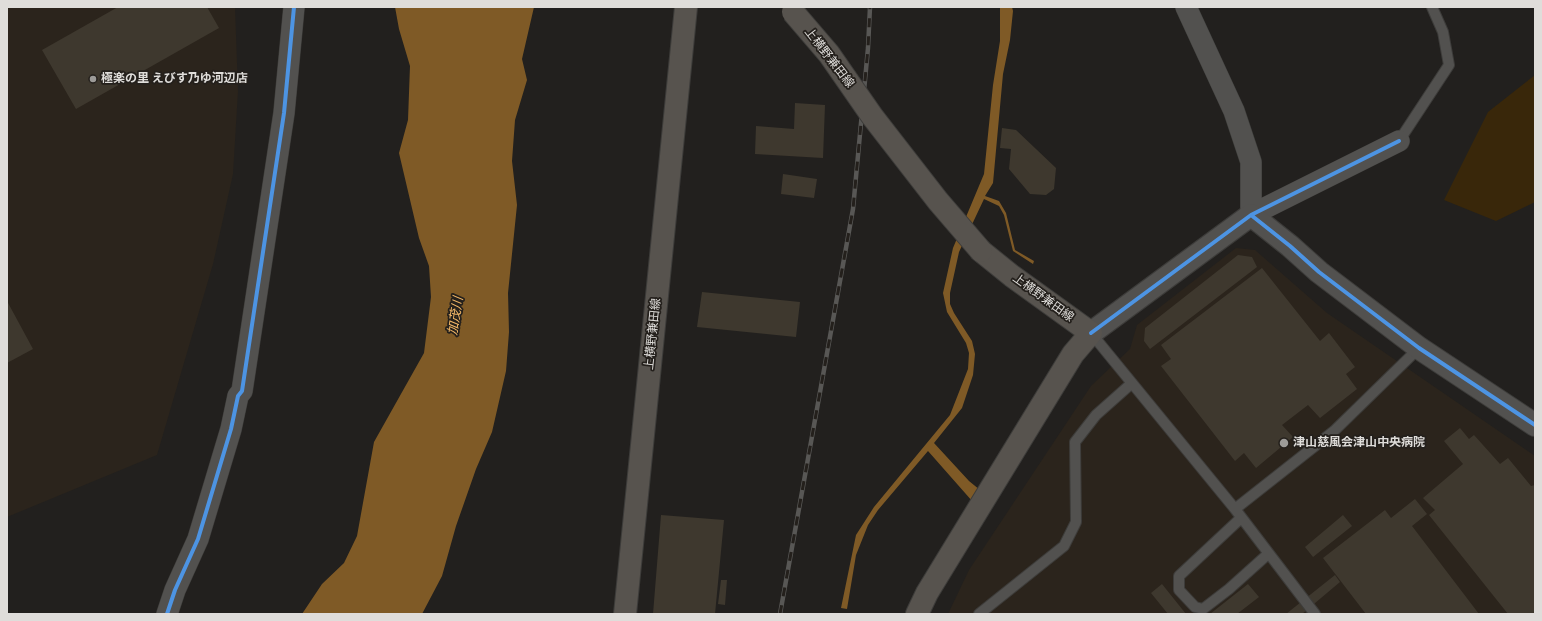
<!DOCTYPE html>
<html>
<head>
<meta charset="utf-8">
<style>
	body { margin:0 }
	#map { position:relative; width:1542px; height:621px; overflow:hidden; background:#22201e; font-family:"Archivo Narrow",sans-serif }
	canvas { display:block }
	.frame { position:absolute; inset:0; border:8px solid #dfddda; pointer-events:none }
</style>
</head>
<body>
<div id="map">
<canvas width="1542" height="621"></canvas>
<div class="frame"></div>
</div>
<script>
const c = document.querySelector('canvas').getContext('2d');
c.lineJoin = 'round';
function paint(path, color) { c.fillStyle = color; c.fill(path, 'evenodd'); }
const shape = rows => new Path2D(rows.map(r => 'M' + r).join(''));
function strokePath(path, color, width, dash) { c.strokeStyle = color; c.lineWidth = width; c.lineCap = dash ? 'butt' : 'round'; c.setLineDash(dash || []); c.stroke(path); }
function drawText(font, color, halo, rows, align = 'center') {
  c.font = font + ' "Archivo Narrow","Noto Sans JP",sans-serif'; c.lineWidth = 3.5; c.setLineDash([]); c.textBaseline = 'middle'; c.strokeStyle = halo; c.fillStyle = color; for (const [text, x, y, turn = 0] of rows) {
    c.save(); c.translate(x, y); c.rotate((+turn || 0) * Math.PI / 180); c.textAlign = isNaN(turn) ? turn : align; if (halo) c.strokeText(text, 0, 0); c.fillText(text, 0, 0); c.restore();
  }
}
paint(shape([
	[7,7,235,7,238,91,233,174,213,264,157,455,7,517],
	[1236,248,1255,250,1327,313,1535,456,1535,614,948,614,969,570,1091,386,1130,349,1137,325]
]), '#2b241c');
paint(shape([
	[1535,75,1535,202,1496,221,1444,200,1488,112]
]), '#39270a');
paint(shape([
	[395,7,534,7,522,59,527,80,515,120,512,161,517,205,508,293,509,332,506,371,492,432,476,469,456,526,442,576,422,614,302,614,322,584,344,563,357,536,374,442,424,353,431,297,429,266,419,238,399,153,408,120,410,66,399,29],
	[1000,7,1012,7,1013,11,1010,40,1003,74,993,183,985,196,999,201,1006,213,1015,250,1034,261,1033,264,1013,251,1004,215,999,206,984,199,959,252,950,293,950,304,954,313,972,341,975,354,973,375,962,408,934,443,969,481,991,499,980,510,928,451,878,510,868,525,856,555,847,609,841,608,856,535,874,507,950,415,968,369,969,353,966,343,947,312,943,293,953,248,984,174,993,85,1000,41]
]), '#7f5a26');
paint(shape([
	[118,7,207,7,219,28,76,109,42,50],
	[795,103,825,105,823,158,755,154,756,126,794,129],
	[1002,128,1016,130,1056,168,1054,189,1046,195,1030,194,1009,169,1011,149,1000,148],
	[783,174,817,179,814,198,781,194],
	[1238,255,1252,257,1257,267,1150,349,1144,341,1145,328],
	[1262,268,1320,341,1329,333,1355,367,1346,374,1357,389,1320,418,1308,405,1282,425,1293,437,1256,468,1244,453,1235,461,1161,366,1171,359,1161,345],
	[702,292,800,302,796,337,697,327],
	[7,301,33,349,7,363],
	[1460,428,1469,439,1474,435,1500,464,1508,458,1531,486,1535,485,1535,612,1532,614,1508,614,1429,515,1435,510,1423,498,1463,464,1444,441],
	[1415,499,1427,514,1412,526,1479,614,1366,614,1323,558,1385,510,1391,518],
	[661,515,724,520,715,614,653,614],
	[1343,515,1352,526,1313,557,1305,547],
	[1335,575,1340,582,1302,614,1286,614],
	[721,580,727,580,725,605,718,604],
	[1162,584,1186,614,1168,614,1151,593],
	[1248,584,1259,597,1237,614,1210,614]
]), '#3e382e');
const service = shape([
	[1399,141,1449,65,1443,32,1432,7],
	[1091,333,1235,509,1315,614],
	[1235,509,1334,431,1419,348],
	[1241,518,1179,576,1179,590,1195,607,1203,609,1229,589,1268,554],
	[979,614,1064,546,1076,522,1075,442,1096,415,1132,383]
]);
const minor = shape([
	[1186,7,1234,111,1251,162,1251,215,1399,141],
	[167,614,175,590,198,539,231,429,238,396,242,391,284,113,294,7]
]);
const tertiary = shape([
	[1091,333,1251,215,1290,246,1319,272,1419,348,1535,425]
]);
const secondary = shape([
	[625,614,686,7],
	[917,614,927,593,1073,354,1091,333,1012,276,981,251]
]);
strokePath(service, '#3d3c3a', 12);
strokePath(minor, '#3d3c3a', 22);
strokePath(tertiary, '#3d3c3a', 24);
strokePath(secondary, '#3d3c3a', 24);
strokePath(service, '#52514f', 10);
strokePath(minor, '#52514f', 21);
strokePath(tertiary, '#52514f', 22);
strokePath(secondary, '#57534e', 22);
const rail = shape([
	[780,614,853,209,868,48,870,7]
]);
strokePath(rail, '#585755', 4.5);
strokePath(rail, '#24201c', 3, [9]);
const secondaryBridge = shape([
	[793,12,829,54,872,116,938,201,981,251]
]);
strokePath(secondaryBridge, '#3d3c3a', 24, []);
strokePath(secondaryBridge, '#57534e', 22);
strokePath(shape([
	[1251,215,1290,246,1319,272,1419,348,1535,425],
	[1091,333,1251,215,1399,141],
	[167,614,175,590,198,539,231,429,238,396,242,391,284,113,294,7]
]), '#4d94e3', 4);
for (const [x, y, r, color] of [
	[93,79,4,"#9d9b98"],
	[1284,443,5,"#9d9b98"]
]) { const dot = new Path2D(); dot.arc(x, y, r, 0, 2 * Math.PI); c.fillStyle = color; c.fill(dot); strokePath(dot, '#24201c', 1.5); }
drawText('12px', '#dfddda', '#24201c', [
	["上横野兼田線",829,58,52],
	["上横野兼田線",1043,298,36],
	["上横野兼田線",653,334,-84]
]);
drawText('bold 12px', '#dfddda', '#24201c', [
	["極楽の里 えびす乃ゆ河辺店",101,79],
	["津山慈風会津山中央病院",1293,443]
], 'left');
drawText('italic 13px', '#f2b767', '#24201c', [
	["加茂川",456,316,-81]
]);
</script>
</body>
</html>
